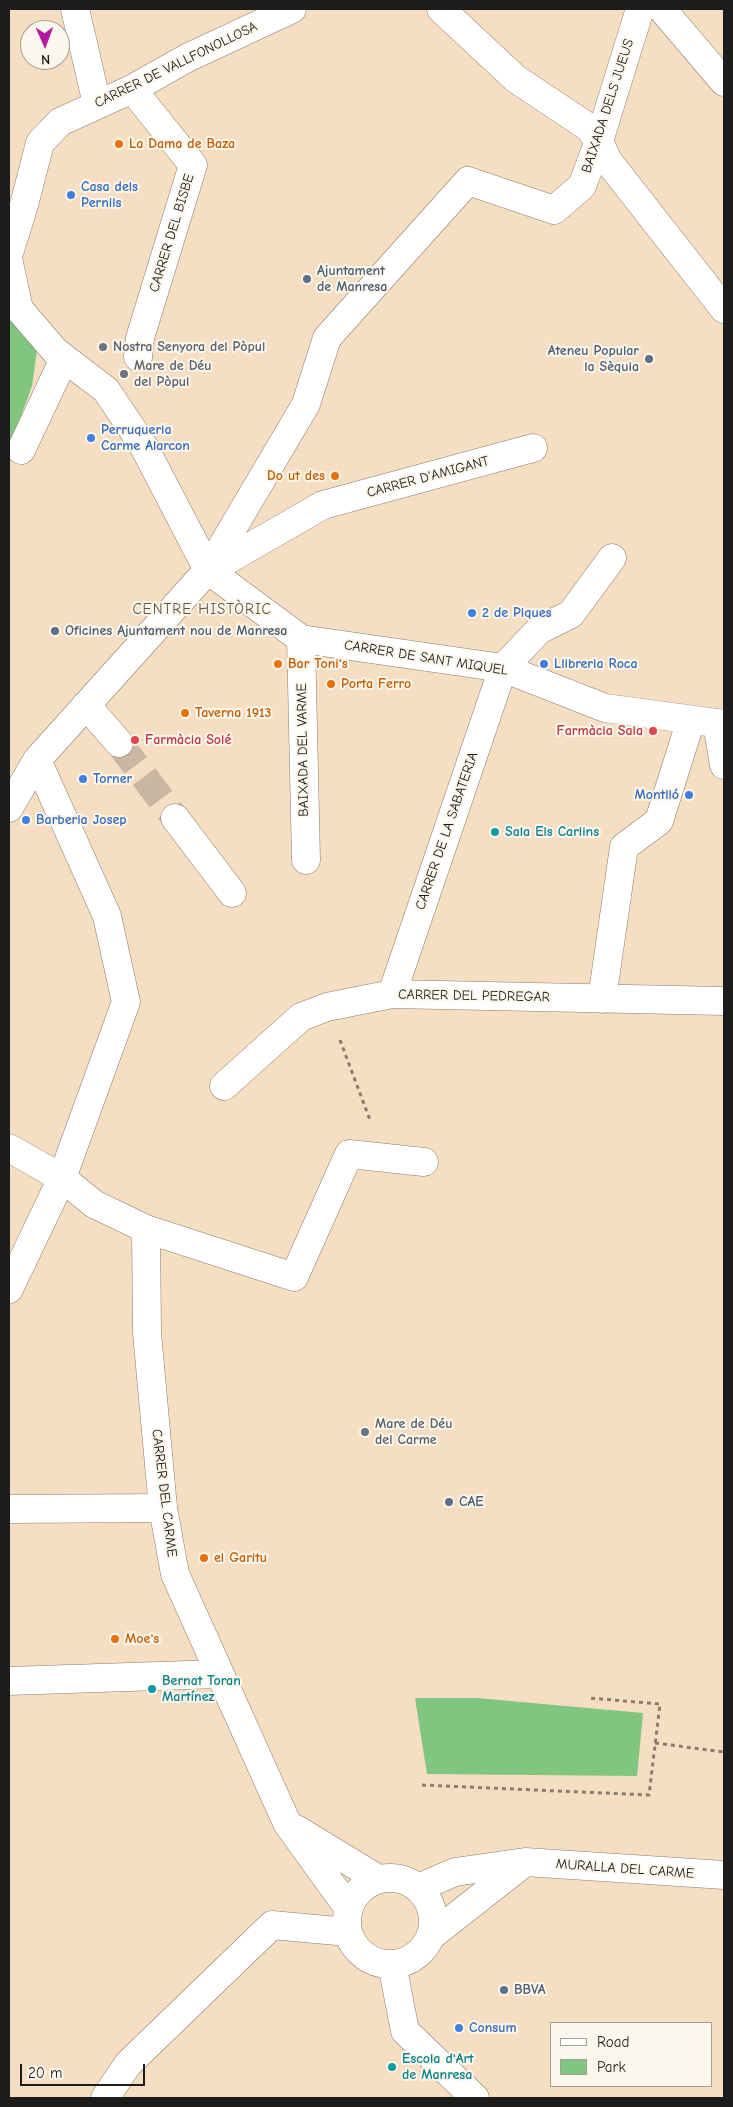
<!DOCTYPE html>
<html>
<head>
<meta charset="utf-8">
<style>
	body { margin:0 }
	#map { position:relative; width:733px; height:2107px; overflow:hidden; background:#f5dec2; font-family:"Comic Neue",sans-serif }
	canvas { display:block }
	.frame { position:absolute; inset:0; border:10px solid #1c1c1c; pointer-events:none }
	.legend { position:absolute; left:550px; top:2022px; width:162px; height:65px; box-sizing:border-box; background:#fbf7ec; border:1px solid #a29f99; margin:0; padding:6px 9px; list-style:none; font-size:15px; color:#1c1c1c }
	.legend li { display:flex; align-items:center; gap:10px; height:25px }
	.legend b { width:25px; border:1px solid #a29f99 }
	.north { position:absolute; left:20px; top:20px; width:50px; height:50px; box-sizing:border-box; background:#fbf7ec; border:1px solid #a29f99; border-radius:50%; rotate:178deg; font-size:14px; font-weight:700; line-height:20px; text-align:center; color:#1c1c1c }
	.north::after { content:''; display:block; margin:auto; width:18px; height:22px; background:#b5179e; clip-path:polygon(50% 0,100% 100%,50% 72%,0 100%) }
	.scale { position:absolute; left:20px; top:2064px; width:125px; height:22px; box-sizing:border-box; border:2px solid #1c1c1c; border-top:0; padding-left:6px; font-size:15px; line-height:18px; white-space:nowrap; color:#1c1c1c; -webkit-text-stroke:4px #fbf7ec; paint-order:stroke }
</style>
</head>
<body>
<div id="map">
<canvas width="733" height="2107"></canvas>
<div class="frame"></div>
<ul class="legend">
<li><b style="height:6px;background:#fff"></b>Road</li>
<li><b style="height:14px;background:#80c580"></b>Park</li>
</ul>
<div class="north">N</div>
<div class="scale">20 m</div>
</div>
<script>
const c = document.querySelector('canvas').getContext('2d');
c.lineJoin = 'round';
function paint(path, color) { c.fillStyle = color; c.fill(path, 'evenodd'); }
const shape = rows => new Path2D(rows.map(r => 'M' + r).join(''));
function strokePath(path, color, width, dash) { c.strokeStyle = color; c.lineWidth = width; c.lineCap = dash ? 'butt' : 'round'; c.setLineDash(dash || []); c.stroke(path); }
function drawText(font, color, halo, rows, align = 'center') {
  c.font = font + ' "Comic Neue",sans-serif'; c.lineWidth = 4; c.setLineDash([]); c.textBaseline = 'middle'; c.strokeStyle = halo; c.fillStyle = color; for (const [text, x, y, turn = 0] of rows) {
    c.save(); c.translate(x, y); c.rotate((+turn || 0) * Math.PI / 180); c.textAlign = isNaN(turn) ? turn : align; if (halo) c.strokeText(text, 0, 0); c.fillText(text, 0, 0); c.restore();
  }
}
paint(shape([
	[9,319,14,319,37,350,32,386,10,446],
	[415,1698,477,1698,643,1713,637,1776,427,1774]
]), '#80c580');
strokePath(shape([
	[119,743,175,818]
]), '#cab7a1', 28, [28, 14]);
const pedestrian = shape([
	[75,9,97,104],
	[132,89,193,165,140,338,138,357],
	[9,263,19,309,55,351,106,390,143,445,208,570,301,639,503,668,605,708,724,724],
	[21,450,64,359],
	[210,570,323,505,533,448],
	[301,639,306,860],
	[86,705,119,743],
	[717,723,724,765],
	[9,808,37,760,208,570,306,404,327,338,468,181,554,210,582,186,599,141],
	[175,818,232,893],
	[392,994,503,668,539,630,571,614,612,558],
	[602,999,624,847,659,821,691,720],
	[224,1086,301,1017,327,1007,392,994,724,1001],
	[9,1289,62,1178,126,1002,107,916,37,760],
	[9,1509,163,1508]
]);
const minor = shape([
	[441,9,516,79,588,127,599,141,608,161,724,309],
	[662,9,724,82],
	[599,141,640,9],
	[9,253,24,205,40,143,60,122,132,89,187,58,292,9],
	[9,1148,62,1178,94,1204,146,1229,294,1277,349,1154,424,1162],
	[146,1229,147,1333,163,1508,175,1574,287,1823,349,1909],
	[9,1681,219,1674],
	[296,1829,378,1879],
	'347 1921a43 43 0 1 1 86 0a43 43 0 1 1-86 0Z',
	[418,1888,455,1872,525,1862,724,1875],
	[431,1936,524,1863],
	[392,1964,405,2031,475,2098],
	[105,2098,128,2064,272,1925,348,1932]
]);
strokePath(pedestrian, '#887d6f', 29);
strokePath(minor, '#887d6f', 29);
strokePath(shape([
	[340,1040,370,1120],
	[655,1743,724,1752],
	[422,1785,649,1795,660,1704,589,1698]
]), '#887d6f', 3, [4, 4]);
strokePath(pedestrian, '#fff', 28);
strokePath(minor, '#fff', 28);
for (const [x, y, r, color] of [
	[119,144,5,"#e8710a"],
	[71,195,5,"#3f7fe0"],
	[307,279,5,"#5c6f8a"],
	[103,347,5,"#6b7280"],
	[649,359,5,"#5c6f8a"],
	[124,374,5,"#6b7280"],
	[91,438,5,"#3f7fe0"],
	[335,476,5,"#e8710a"],
	[472,613,5,"#3f7fe0"],
	[55,631,5,"#5c6f8a"],
	[278,664,5,"#e8710a"],
	[544,664,5,"#3f7fe0"],
	[331,684,5,"#e8710a"],
	[185,713,5,"#e8710a"],
	[653,731,5,"#e0444e"],
	[135,740,5,"#e0444e"],
	[83,779,5,"#3f7fe0"],
	[689,795,5,"#3f7fe0"],
	[26,820,5,"#3f7fe0"],
	[495,832,5,"#0f9aa8"],
	[365,1432,5,"#6b7280"],
	[449,1502,5,"#5c6f8a"],
	[204,1558,5,"#e8710a"],
	[115,1639,5,"#e8710a"],
	[152,1689,5,"#0f9aa8"],
	[504,1990,5,"#5c6f8a"],
	[459,2028,5,"#3f7fe0"],
	[392,2067,5,"#0f9aa8"]
]) { const dot = new Path2D(); dot.arc(x, y, r, 0, 2 * Math.PI); c.fillStyle = color; c.fill(dot); strokePath(dot, '#fbf7ec', 2); }
drawText('14px', '#1c1c1c', '#fbf7ec', [
	["CARRER DE VALLFONOLLOSA",176,65,-26],
	["BAIXADA DELS JUEUS",608,106,-72],
	["CARRER DEL BISBE",172,233,-73],
	["CARRER D'AMIGANT",428,477,-15],
	["CARRER DE SANT MIQUEL",426,658,9],
	["BAIXADA DEL VARME",303,750,-91],
	["CARRER DE LA SABATERIA",447,831,-71],
	["CARRER DEL PEDREGAR",474,996,1],
	["CARRER DEL CARME",164,1493,83],
	["MURALLA DEL CARME",625,1869,4]
]);
drawText('bold 14px', '#c56008', '#fbf7ec', [
	["La Dama de Baza",129,144],
	["Do ut des",325,476,"right"],
	["Bar Toni's",288,664],
	["Porta Ferro",341,684],
	["Taverna 1913",195,713],
	["el Garitu",214,1558],
	["Moe's",125,1639]
], 'left');
drawText('bold 14px', '#366cbe', '#fbf7ec', [
	["Casa dels",81,187],
	["Pernils",81,203],
	["Perruqueria",101,430],
	["Carme Alarcon",101,446],
	["2 de Piques",482,613],
	["Llibreria Roca",554,664],
	["Torner",93,779],
	["Montlló",679,795,"right"],
	["Barberia Josep",36,820],
	["Consum",469,2028]
], 'left');
drawText('bold 14px', '#4e5e75', '#fbf7ec', [
	["Ajuntament",317,271],
	["de Manresa",317,287],
	["Ateneu Popular",639,351,"right"],
	["la Sèquia",639,367,"right"],
	["Oficines Ajuntament nou de Manresa",65,631],
	["CAE",459,1502],
	["BBVA",514,1990]
], 'left');
drawText('bold 14px', '#5b616d', '#fbf7ec', [
	["Nostra Senyora del Pòpul",113,347],
	["Mare de Déu",134,366],
	["del Pòpul",134,382],
	["Mare de Déu",375,1424],
	["del Carme",375,1440]
], 'left');
drawText('bold 14px', '#be3a42', '#fbf7ec', [
	["Farmàcia Sala",643,731],
	["Farmàcia Solé",145,740,"left"]
], 'right');
drawText('bold 14px', '#0d838f', '#fbf7ec', [
	["Sala Els Carlins",505,832],
	["Bernat Toran",162,1681],
	["Martínez",162,1697],
	["Escola d'Art",402,2059],
	["de Manresa",402,2075]
], 'left');
c.letterSpacing = '1px';
drawText('15px', '#625340', '#fbf7ec', [
	["CENTRE HISTÒRIC",202,610]
]);
c.letterSpacing = '0px';
</script>
</body>
</html>
